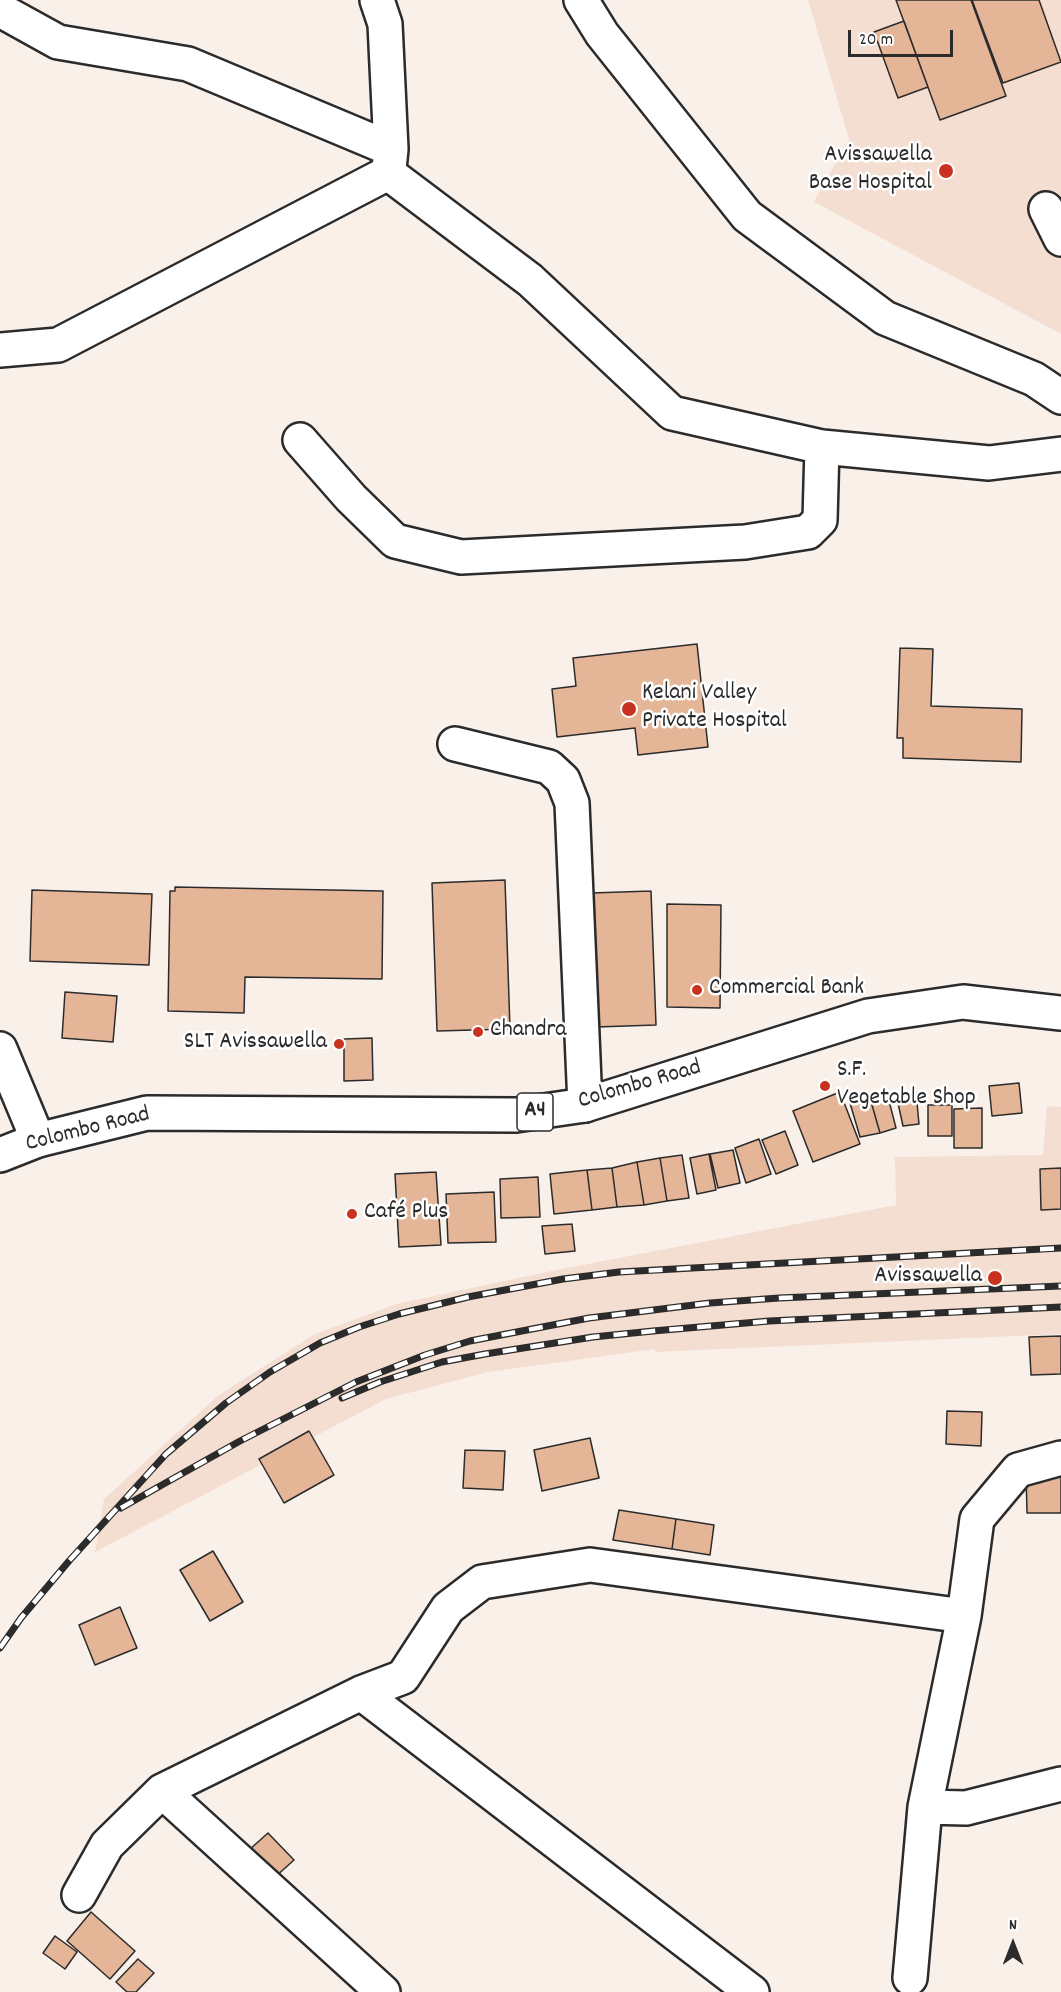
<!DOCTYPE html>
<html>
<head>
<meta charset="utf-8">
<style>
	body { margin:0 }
	#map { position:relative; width:1061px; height:1992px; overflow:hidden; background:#faf0ea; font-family:Dekko,sans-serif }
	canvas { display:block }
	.north { position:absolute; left:983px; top:1914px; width:60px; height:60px; -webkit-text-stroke:4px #fff; paint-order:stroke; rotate:0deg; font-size:16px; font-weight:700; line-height:24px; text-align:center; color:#2b2b2b }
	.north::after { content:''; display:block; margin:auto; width:21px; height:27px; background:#2b2b2b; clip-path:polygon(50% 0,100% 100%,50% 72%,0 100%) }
	.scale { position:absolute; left:848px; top:30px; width:105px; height:27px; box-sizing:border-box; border:3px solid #2b2b2b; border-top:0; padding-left:8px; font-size:18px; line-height:21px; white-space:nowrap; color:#2b2b2b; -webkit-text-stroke:4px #fff; paint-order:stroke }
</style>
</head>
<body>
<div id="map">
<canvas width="1061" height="1992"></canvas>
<div class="north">N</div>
<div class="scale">20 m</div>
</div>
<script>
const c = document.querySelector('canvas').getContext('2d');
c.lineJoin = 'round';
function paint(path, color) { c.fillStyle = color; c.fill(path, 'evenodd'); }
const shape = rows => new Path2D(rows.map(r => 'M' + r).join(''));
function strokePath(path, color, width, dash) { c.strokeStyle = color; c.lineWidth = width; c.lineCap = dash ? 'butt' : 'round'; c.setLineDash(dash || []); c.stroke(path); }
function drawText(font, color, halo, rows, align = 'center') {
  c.font = font + ' Dekko,sans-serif'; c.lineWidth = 5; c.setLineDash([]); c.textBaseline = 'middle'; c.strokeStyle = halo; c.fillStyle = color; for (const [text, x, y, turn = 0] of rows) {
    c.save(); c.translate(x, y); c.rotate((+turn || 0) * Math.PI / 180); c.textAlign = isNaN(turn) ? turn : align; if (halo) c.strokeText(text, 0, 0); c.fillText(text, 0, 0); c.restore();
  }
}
paint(shape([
	[808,0,1061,0,1061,334,814,202,849,139],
	[1047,1106,1061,1107,1061,1334,655,1352,655,1349,488,1372,386,1399,95,1552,104,1499,219,1395,315,1334,396,1304,561,1269,896,1205,895,1157,1043,1155]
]), '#f4ded1');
const building = shape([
	[896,0,971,0,1006,96,940,120,896,0],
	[972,0,1039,0,1061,62,1003,83,972,0],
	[904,21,928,87,898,98,874,32,904,21],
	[697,644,708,747,638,755,635,728,557,737,552,689,576,686,573,658,697,644],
	[900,648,933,649,931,706,1022,709,1021,762,903,758,903,738,897,738,900,648],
	[505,880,510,1029,437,1031,432,883,505,880],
	[175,887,383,891,382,979,245,977,244,1013,168,1011,170,891,175,891,175,887],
	[32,890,152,894,149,965,30,961,32,890],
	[651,891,656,1025,596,1027,591,893,651,891],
	[667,904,721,905,720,1008,667,1007,667,904],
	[65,992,117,996,113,1042,62,1038,65,992],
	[372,1038,373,1080,344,1081,344,1039,372,1038],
	[1019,1083,1022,1113,992,1116,989,1086,1019,1083],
	[840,1092,860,1144,813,1162,793,1111,840,1092],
	[916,1092,919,1124,903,1126,896,1094,916,1092],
	[887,1093,896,1128,880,1133,870,1098,887,1093],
	[870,1098,880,1133,860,1137,850,1103,870,1098],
	[928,1105,952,1105,952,1136,928,1136,928,1105],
	[982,1108,982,1148,954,1148,954,1109,982,1108],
	[785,1131,798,1165,776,1174,762,1140,785,1131],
	[759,1139,771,1174,746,1183,735,1148,759,1139],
	[733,1150,740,1183,718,1188,710,1154,733,1150],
	[709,1154,716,1190,697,1194,690,1158,709,1154],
	[682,1155,689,1198,667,1201,660,1158,682,1155],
	[660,1158,667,1201,644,1205,637,1162,660,1158],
	[637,1162,644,1205,617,1207,612,1168,637,1162],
	[612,1168,617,1207,592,1210,587,1170,612,1168],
	[1061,1168,1061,1209,1041,1210,1040,1169,1061,1168],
	[587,1170,592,1210,554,1214,550,1174,587,1170],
	[436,1172,441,1245,399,1247,395,1174,436,1172],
	[538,1177,540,1217,501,1218,500,1179,538,1177],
	[494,1192,496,1242,448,1243,446,1194,494,1192],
	[572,1224,575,1251,545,1254,542,1226,572,1224],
	[1061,1336,1061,1374,1031,1375,1029,1337,1061,1336],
	[947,1411,982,1412,981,1446,946,1444,947,1411],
	[309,1431,334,1475,284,1503,259,1459,309,1431],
	[590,1438,599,1478,542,1491,534,1450,590,1438],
	[465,1450,505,1451,503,1490,463,1488,465,1450],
	[1026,1473,1061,1473,1061,1513,1027,1513,1026,1473],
	[619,1510,676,1519,672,1549,613,1540,619,1510],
	[676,1519,714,1525,710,1555,672,1549,676,1519],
	[213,1551,243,1602,210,1621,180,1570,213,1551],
	[120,1607,137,1648,95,1665,79,1625,120,1607],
	[268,1833,294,1860,274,1878,249,1850,268,1833],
	[91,1912,135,1951,110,1979,67,1941,91,1912],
	[55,1936,77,1952,65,1969,43,1953,55,1936],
	[138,1959,154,1973,136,1992,127,1992,116,1982,138,1959]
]);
paint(building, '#e5b597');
strokePath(building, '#2b2b2b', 1.5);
const minor = shape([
	[377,0,385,24,391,149,389,169],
	[581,0,602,34,747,216,885,318,1034,379,1061,397],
	[0,10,58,42,188,64,391,149],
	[1046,209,1061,239],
	[0,350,58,345,388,173,530,280,672,413,822,447,989,463,1061,454],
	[300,440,351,498,395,541,461,557,745,542,808,532,820,520,822,447],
	[455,744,549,767,563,780,572,803,585,1105],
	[0,1049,38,1140],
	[361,1693,752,1992],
	[162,1791,383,1992],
	[925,1807,966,1808,1061,1784],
	[79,1895,107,1845,162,1791,361,1693,403,1677,448,1608,482,1582,590,1565,964,1616],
	[910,1978,925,1807,964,1616,977,1519,1018,1470,1061,1458]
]);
const highway = shape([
	[0,1155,38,1140,147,1113,516,1115,585,1105,868,1016,963,1002,1061,1013]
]);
strokePath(minor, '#2b2b2b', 38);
strokePath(highway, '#2b2b2b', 38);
strokePath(minor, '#fff', 33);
strokePath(highway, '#fff', 33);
const rail = shape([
	[342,1398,380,1382,442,1362,485,1354,593,1337,653,1331,769,1321,1061,1307],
	[121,1508,240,1441,356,1382,425,1355,470,1341,589,1318,710,1303,779,1298,1061,1286],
	[0,1648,21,1618,69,1561,166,1454,226,1403,270,1372,320,1343,359,1327,399,1314,468,1297,563,1279,619,1272,1061,1248]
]);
strokePath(rail, '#2b2b2b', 7);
strokePath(rail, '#fff', 4.5, [14]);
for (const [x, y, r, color] of [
	[946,171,8,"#c8321e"],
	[629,709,8,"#c8321e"],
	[697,990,6,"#c8321e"],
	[478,1032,6,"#c8321e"],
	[339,1044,6,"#c8321e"],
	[825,1086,6,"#c8321e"],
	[352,1214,6,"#c8321e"],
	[995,1278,8,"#c8321e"]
]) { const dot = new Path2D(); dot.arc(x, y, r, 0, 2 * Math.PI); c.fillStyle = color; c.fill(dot); strokePath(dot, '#fff', 2); }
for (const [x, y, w] of [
	[535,1112,36]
]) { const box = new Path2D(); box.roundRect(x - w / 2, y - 19, w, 38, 4.5); c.fillStyle = '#fff'; c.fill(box); strokePath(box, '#2b2b2b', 1.5); }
drawText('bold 22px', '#2b2b2b', null, [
	["A4",535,1112]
]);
drawText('24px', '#2b2b2b', '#fff', [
	["Avissawella",932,157,"right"],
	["Base Hospital",932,185,"right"],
	["Kelani Valley",642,695],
	["Private Hospital",642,723],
	["Commercial Bank",709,990],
	["Chandra",490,1032],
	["SLT Avissawella",327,1044,"right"],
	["S.F.",837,1072],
	["Vegetable Shop",837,1100],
	["Café Plus",364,1214],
	["Avissawella",982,1278,"right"]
], 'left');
drawText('24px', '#2b2b2b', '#fff', [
	["Colombo Road",640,1086,-16],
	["Colombo Road",88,1131,-14]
]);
</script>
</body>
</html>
